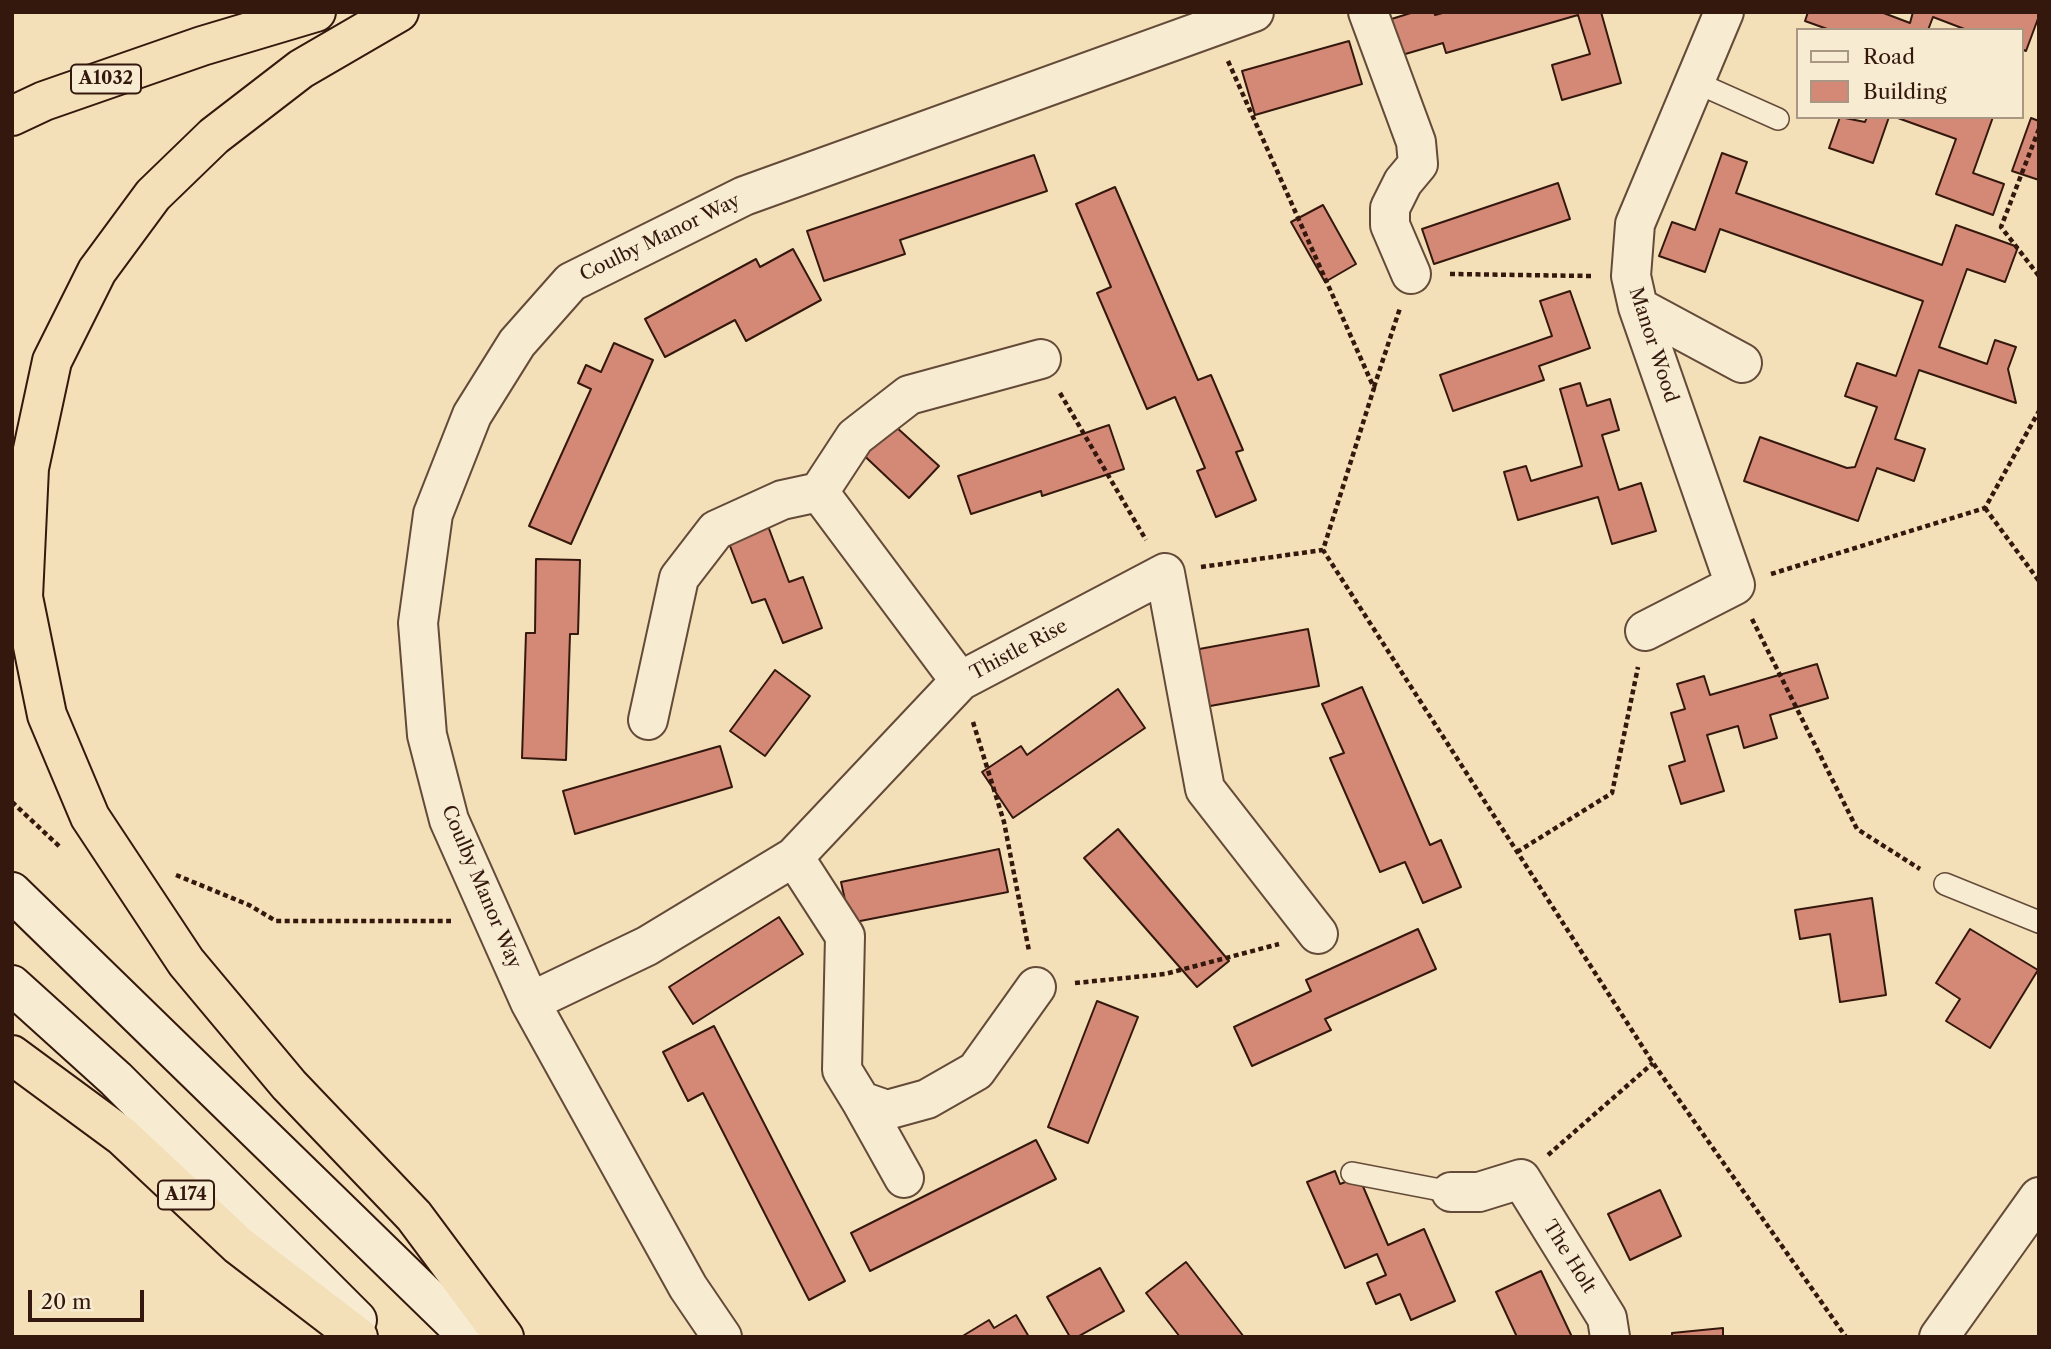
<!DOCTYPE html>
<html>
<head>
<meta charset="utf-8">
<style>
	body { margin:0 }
	#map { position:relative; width:2051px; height:1349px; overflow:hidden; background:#f3e0b8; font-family:"Libre Caslon Text",serif }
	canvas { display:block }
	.frame { position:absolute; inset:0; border:14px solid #35180d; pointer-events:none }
	.legend { position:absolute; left:1796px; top:28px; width:228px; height:91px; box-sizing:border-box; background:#f7ebd1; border:2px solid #a99783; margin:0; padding:9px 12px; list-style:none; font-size:21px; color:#35180d }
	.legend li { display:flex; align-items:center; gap:14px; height:35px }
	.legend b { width:35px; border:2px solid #a99783 }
	.scale { position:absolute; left:28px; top:1290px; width:116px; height:32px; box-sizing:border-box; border:4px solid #35180d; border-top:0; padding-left:9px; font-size:21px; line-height:24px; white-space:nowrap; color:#35180d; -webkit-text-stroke:5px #f7ebd1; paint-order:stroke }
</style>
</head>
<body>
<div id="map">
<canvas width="2051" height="1349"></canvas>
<div class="frame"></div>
<ul class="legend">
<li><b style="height:9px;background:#f7ebd1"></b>Road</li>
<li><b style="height:19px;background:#d48977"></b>Building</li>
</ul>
<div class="scale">20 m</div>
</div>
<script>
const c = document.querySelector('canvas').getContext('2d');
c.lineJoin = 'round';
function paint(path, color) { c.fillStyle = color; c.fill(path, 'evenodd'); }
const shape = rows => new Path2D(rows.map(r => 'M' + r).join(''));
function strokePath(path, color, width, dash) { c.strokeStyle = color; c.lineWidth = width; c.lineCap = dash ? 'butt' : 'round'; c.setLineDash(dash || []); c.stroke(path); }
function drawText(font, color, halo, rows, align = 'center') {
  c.font = font + ' "Libre Caslon Text",serif'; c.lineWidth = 6; c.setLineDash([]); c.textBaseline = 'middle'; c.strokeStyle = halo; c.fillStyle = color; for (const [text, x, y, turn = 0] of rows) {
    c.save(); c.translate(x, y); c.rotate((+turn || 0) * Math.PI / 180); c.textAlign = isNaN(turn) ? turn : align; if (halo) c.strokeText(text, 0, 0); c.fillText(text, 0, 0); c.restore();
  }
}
const building = shape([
	[1414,12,1434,12,1435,15,1446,12,1601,12,1621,83,1562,100,1552,65,1590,54,1578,15,1446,53,1443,43,1395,57,1385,21,1414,12],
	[1808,12,1881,12,1910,23,1913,12,2039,12,2039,16,2026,51,2021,49,2021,30,1967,30,1933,17,1928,30,1830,30,1805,21,1808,12],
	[1349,41,1362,84,1255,115,1242,71,1349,41],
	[1840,117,1865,122,1867,117,1889,117,1873,163,1829,148,1840,117],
	[1895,117,1993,117,1973,173,2004,184,1993,215,1936,194,1956,139,1895,117],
	[2031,118,2039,121,2039,180,2012,171,2031,118],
	[1722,153,1747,162,1736,193,1942,265,1956,225,2018,247,2005,282,1967,269,1939,347,1987,364,1995,340,2016,347,2008,369,2016,403,1919,370,1895,439,1925,449,1914,481,1877,468,1858,521,1744,481,1760,437,1847,468,1855,467,1877,407,1845,396,1857,363,1896,376,1923,301,1720,229,1705,272,1659,256,1672,222,1695,230,1722,153],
	[1034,155,1047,191,900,240,905,254,824,281,807,231,1034,155],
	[1558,183,1570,219,1434,264,1422,229,1558,183],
	[1115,187,1198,380,1211,375,1243,450,1236,452,1256,500,1216,517,1197,471,1205,468,1175,397,1147,409,1097,293,1111,287,1076,204,1115,187],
	[1323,205,1356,264,1325,282,1291,222,1323,205],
	[793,249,821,300,746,341,735,320,665,357,645,319,756,259,760,267,793,249],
	[1570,291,1590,348,1539,366,1544,380,1453,411,1440,375,1552,336,1540,301,1570,291],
	[614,343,653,360,571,544,529,526,591,389,578,383,586,365,601,372,614,343],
	[1580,383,1587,406,1610,399,1619,430,1602,435,1619,490,1641,483,1656,531,1612,544,1598,497,1518,520,1504,472,1526,466,1531,481,1582,466,1560,389,1580,383],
	[884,416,939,466,909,498,855,447,884,416],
	[1109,425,1124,469,1042,496,1041,491,971,514,958,476,1109,425],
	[765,518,789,582,803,577,822,628,783,643,765,599,752,603,725,533,765,518],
	[536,559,580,560,578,634,570,634,566,760,522,758,526,633,535,633,536,559],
	[1308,629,1319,686,1194,709,1183,652,1308,629],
	[1817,664,1828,698,1770,715,1777,738,1744,748,1738,726,1707,735,1724,791,1681,804,1669,766,1685,761,1671,713,1685,709,1677,684,1704,676,1710,695,1817,664],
	[775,670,810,696,765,756,730,731,775,670],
	[1362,687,1430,845,1441,840,1461,887,1423,903,1405,862,1380,872,1330,758,1344,753,1322,704,1362,687],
	[1118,689,1145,728,1013,818,982,772,1021,746,1027,755,1118,689],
	[720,746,732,787,575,834,563,791,720,746],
	[1118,829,1229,961,1197,987,1084,858,1118,829],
	[999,849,1008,892,850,923,841,882,999,849],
	[1872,898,1886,995,1840,1002,1830,934,1800,939,1795,910,1872,898],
	[779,917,803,954,693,1024,669,987,779,917],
	[1418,929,1436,969,1325,1019,1331,1030,1252,1066,1234,1027,1311,991,1306,980,1418,929],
	[1970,929,2038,970,1990,1048,1946,1021,1960,999,1936,983,1970,929],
	[1097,1001,1138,1017,1088,1143,1048,1127,1097,1001],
	[714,1026,845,1281,809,1300,703,1093,688,1101,663,1052,714,1026],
	[1036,1140,1056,1179,870,1271,851,1233,1036,1140],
	[1335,1171,1340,1184,1359,1177,1388,1245,1424,1229,1455,1301,1411,1320,1400,1294,1376,1304,1367,1283,1386,1275,1377,1254,1345,1268,1307,1182,1335,1171],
	[1660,1190,1681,1236,1630,1260,1608,1214,1660,1190],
	[1186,1262,1244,1337,1180,1337,1146,1293,1186,1262],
	[1100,1268,1124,1311,1077,1337,1070,1337,1047,1297,1100,1268],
	[1541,1271,1572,1337,1517,1337,1496,1292,1541,1271],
	[1016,1315,1029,1337,961,1337,989,1320,994,1328,1016,1315],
	[1723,1328,1723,1337,1672,1337,1672,1333,1723,1328]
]);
paint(building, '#d48977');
strokePath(building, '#35180d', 2);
const service = shape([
	[1695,82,1778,119],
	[1945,884,2039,922],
	[1352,1173,1451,1192]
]);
const minor = shape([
	[1368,12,1416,142,1418,164,1403,182,1390,208,1390,225,1411,274],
	[1638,307,1742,363],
	[819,492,960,681],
	[1645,631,1735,585,1638,307,1631,276,1635,224,1724,12],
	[648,720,679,578,716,530,782,500,819,492,855,437,909,395,1041,359],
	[794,857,845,936,842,1070,861,1101,887,1110,927,1099,976,1071,1036,987],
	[530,1002,647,946,794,857,960,681,1165,573,1205,789,1318,934],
	[861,1101,904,1178],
	[1451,1192,1479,1192,1521,1179,1607,1318,1610,1337],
	[722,1337,688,1287,530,1002,449,820,427,735,418,623,433,514,472,415,517,343,571,282,744,196,1254,12],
	[1939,1337,2039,1197]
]);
const secondary = shape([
	[12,892,469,1337],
	[12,985,116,1079,357,1320]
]);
const trunk = shape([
	[399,12,301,69,214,136,153,195,97,271,52,361,29,468,23,597,47,715,90,817,186,962,289,1085,414,1216,504,1337],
	[12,116,44,101,202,46,316,12],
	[12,1055,122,1136,238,1245,358,1337]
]);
strokePath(service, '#644a38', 24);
strokePath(minor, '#644a38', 42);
strokePath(secondary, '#35180d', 42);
strokePath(trunk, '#35180d', 42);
strokePath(shape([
	[1228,61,1374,388,1323,550,1653,1063,1846,1337],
	[2039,129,2001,227,2039,276],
	[1450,274,1592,276],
	[1374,387,1400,308],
	[1060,393,1146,540],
	[1985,508,2039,581],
	[1201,567,1323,550],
	[1771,574,1985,508,2039,411],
	[1752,619,1857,829,1920,869],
	[973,722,1004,822,1029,951],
	[12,802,60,847],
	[1517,852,1612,793,1638,667],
	[176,875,249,905,276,921,451,921],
	[1075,983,1165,974,1279,944],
	[1548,1155,1653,1063]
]), '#35180d', 4.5, [5, 3.5]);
strokePath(service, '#f7ebd1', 21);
strokePath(minor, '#f7ebd1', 38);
strokePath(secondary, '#f7ebd1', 38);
strokePath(trunk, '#f3e0b8', 38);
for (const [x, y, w] of [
	[106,79,70],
	[186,1195,56]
]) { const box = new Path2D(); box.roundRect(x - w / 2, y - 14.5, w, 29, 5); c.fillStyle = '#f7ebd1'; c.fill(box); strokePath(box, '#35180d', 2); }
drawText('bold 18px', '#35180d', null, [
	["A1032",106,79],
	["A174",186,1195]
]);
drawText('19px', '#35180d', '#f7ebd1', [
	["Coulby Manor Way",660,238,-26],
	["Manor Wood",1653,345,72],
	["Thistle Rise",1019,650,-28],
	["Coulby Manor Way",481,887,67],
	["The Holt",1569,1257,58]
]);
</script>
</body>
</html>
